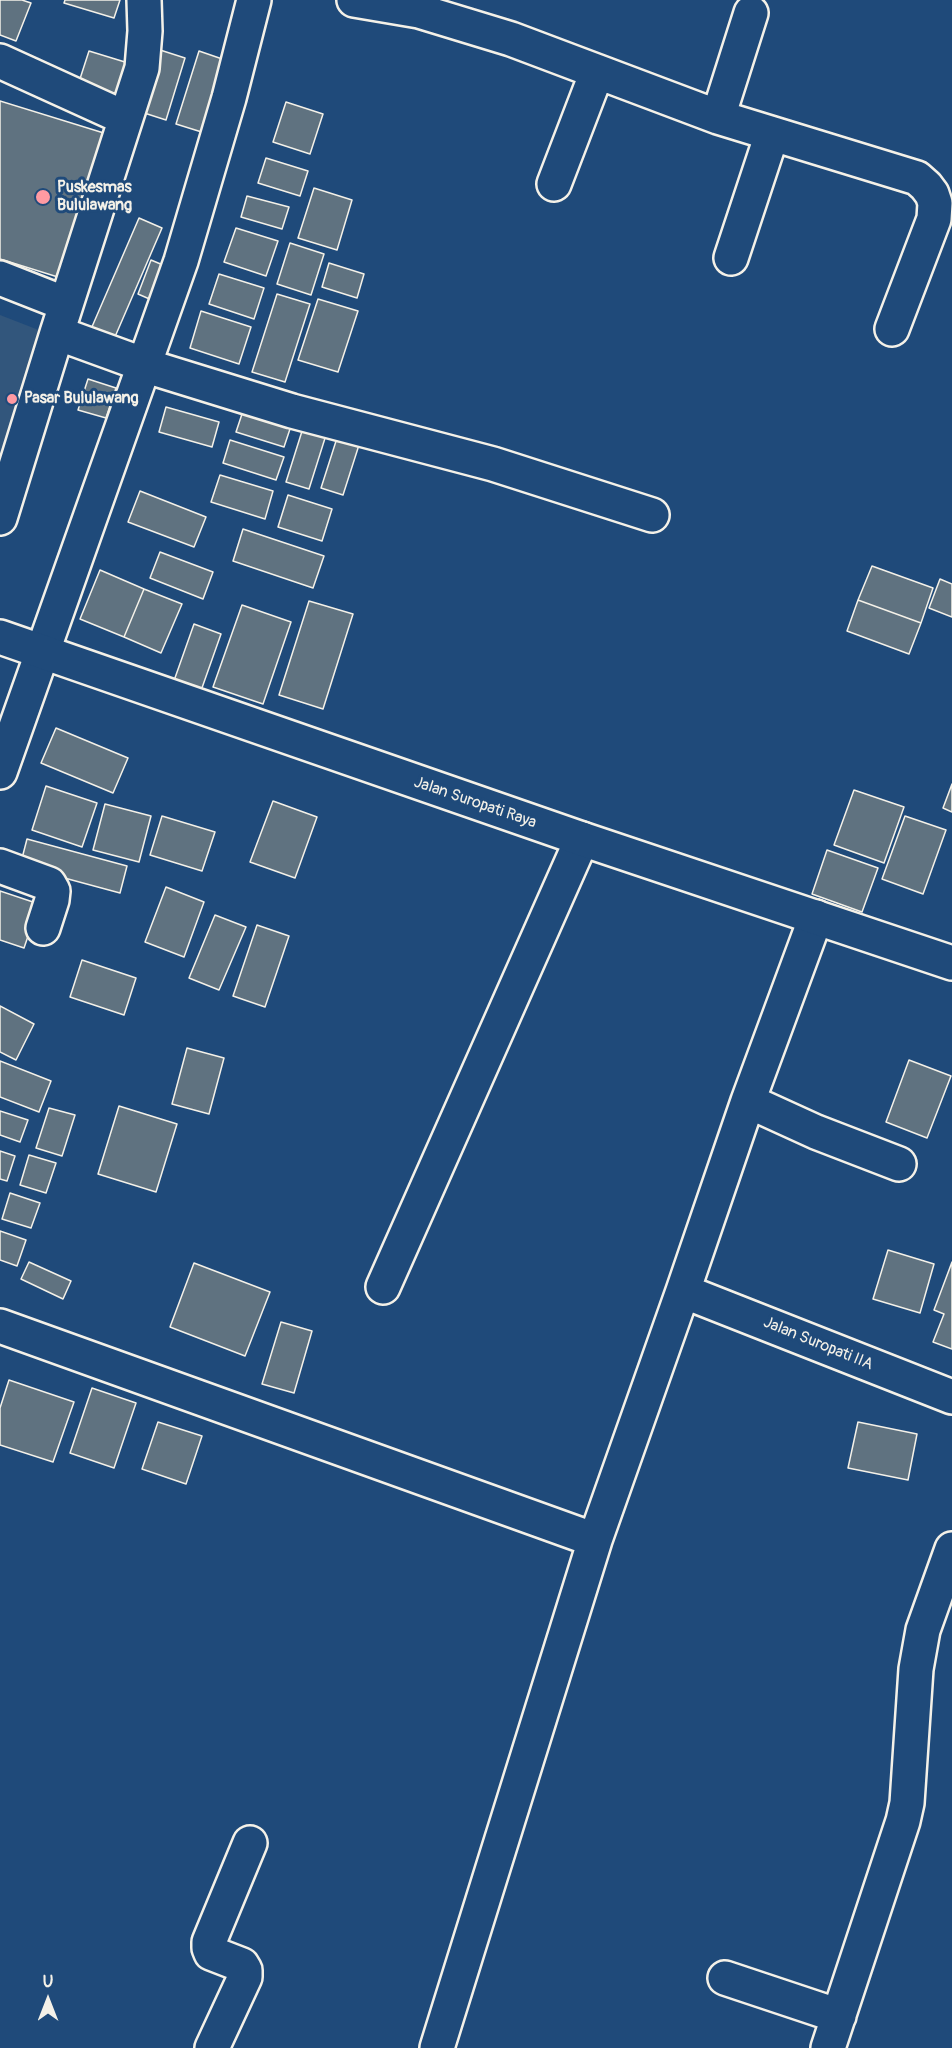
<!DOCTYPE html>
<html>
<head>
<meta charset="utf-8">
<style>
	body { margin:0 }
	#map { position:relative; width:952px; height:2048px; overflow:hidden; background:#1f4a7a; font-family:Pangolin,sans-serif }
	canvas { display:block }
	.north { position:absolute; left:18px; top:1970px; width:60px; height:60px; -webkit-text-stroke:4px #1f4a7a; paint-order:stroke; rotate:0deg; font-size:16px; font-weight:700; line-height:24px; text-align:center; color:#f4f1e8 }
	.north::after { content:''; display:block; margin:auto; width:21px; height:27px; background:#f4f1e8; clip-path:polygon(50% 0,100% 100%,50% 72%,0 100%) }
</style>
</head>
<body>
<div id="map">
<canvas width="952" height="2048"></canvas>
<div class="north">U</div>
</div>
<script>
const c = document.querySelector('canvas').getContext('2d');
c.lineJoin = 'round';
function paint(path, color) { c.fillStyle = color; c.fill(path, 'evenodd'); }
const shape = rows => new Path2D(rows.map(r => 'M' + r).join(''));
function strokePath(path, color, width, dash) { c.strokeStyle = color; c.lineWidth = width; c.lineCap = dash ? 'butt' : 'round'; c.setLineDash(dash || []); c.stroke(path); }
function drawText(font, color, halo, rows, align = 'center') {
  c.font = font + ' Pangolin,sans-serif'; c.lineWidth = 6; c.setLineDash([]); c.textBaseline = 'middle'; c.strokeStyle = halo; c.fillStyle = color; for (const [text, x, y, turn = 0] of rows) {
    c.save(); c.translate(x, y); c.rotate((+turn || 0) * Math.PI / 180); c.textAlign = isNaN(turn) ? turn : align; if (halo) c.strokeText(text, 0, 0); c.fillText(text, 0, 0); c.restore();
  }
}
paint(shape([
	[0,315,49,334,0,463]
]), '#32567c');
const building = shape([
	[0,0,22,0,31,3,16,41,0,35,0,0],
	[65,0,120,0,114,18,64,3,65,0],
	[157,49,185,58,166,120,138,111,157,49],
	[89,51,138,66,126,103,77,88,89,51],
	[199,51,231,62,208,134,176,124,199,51],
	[0,101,107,134,61,278,0,259,0,101],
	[286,102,323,114,310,154,273,142,286,102],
	[266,158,308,171,300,196,258,183,266,158],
	[314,188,352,200,337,250,298,238,314,188],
	[247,196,289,207,282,229,241,217,247,196],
	[139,218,162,228,111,346,88,336,139,218],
	[236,228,278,241,266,276,224,262,236,228],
	[290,243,324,254,311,295,277,284,290,243],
	[151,260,175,270,161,304,138,294,151,260],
	[329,263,364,274,357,298,322,287,329,263],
	[219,274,264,288,254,319,209,304,219,274],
	[277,294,310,304,285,382,252,372,277,294],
	[318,299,358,311,338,372,298,360,318,299],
	[201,311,251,327,239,364,190,348,201,311],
	[88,379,116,388,106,418,78,410,88,379],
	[246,402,294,417,284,447,236,432,246,402],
	[166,407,219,422,212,447,159,432,166,407],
	[303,428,326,435,309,489,286,482,303,428],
	[337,438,359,445,343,495,321,488,337,438],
	[230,440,284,457,276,480,223,463,230,440],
	[220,475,273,491,265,519,211,502,220,475],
	[140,491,206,517,194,547,128,522,140,491],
	[288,495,332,509,322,541,278,527,288,495],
	[243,529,324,556,313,588,233,561,243,529],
	[160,552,213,572,203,599,150,578,160,552],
	[872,566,933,588,921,623,858,600,872,566],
	[100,570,144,589,124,637,80,619,100,570],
	[940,579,952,584,952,617,929,608,940,579],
	[144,589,182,604,161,653,124,637,144,589],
	[858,600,921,623,909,654,847,631,858,600],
	[309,601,353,614,323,709,279,695,309,601],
	[242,605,291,622,263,704,213,687,242,605],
	[194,624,221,634,197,702,170,692,194,624],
	[56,728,128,758,113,793,41,763,56,728],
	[952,784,952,812,943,808,952,784],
	[46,786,97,803,82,847,32,830,46,786],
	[854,790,904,807,884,863,834,845,854,790],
	[273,801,317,817,295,878,250,862,273,801],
	[105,804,151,816,139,862,93,850,105,804],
	[162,816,215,832,202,871,150,855,162,816],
	[905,816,946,830,923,894,882,879,905,816],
	[27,839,127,866,120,893,20,866,27,839],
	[827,850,878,868,862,912,812,894,827,850],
	[166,887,204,902,184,957,145,942,166,887],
	[0,891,39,904,24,948,0,940,0,891],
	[215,915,246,927,219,990,189,978,215,915],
	[257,925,289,936,265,1007,233,996,257,925],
	[82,960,136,978,124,1015,70,997,82,960],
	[0,1006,34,1024,16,1060,0,1052,0,1006],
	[187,1048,224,1058,209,1114,172,1104,187,1048],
	[909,1060,951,1076,927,1138,886,1122,909,1060],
	[0,1061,51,1081,39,1112,0,1097,0,1061],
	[119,1106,177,1124,156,1192,98,1174,119,1106],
	[49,1108,75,1115,62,1156,36,1148,49,1108],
	[0,1111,28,1120,20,1142,0,1135,0,1111],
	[0,1151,15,1156,7,1181,0,1179,0,1151],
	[29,1155,56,1163,46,1193,20,1185,29,1155],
	[10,1193,40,1203,31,1228,2,1219,10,1193],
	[0,1231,26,1240,17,1266,0,1260,0,1231],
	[888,1250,934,1264,920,1313,873,1299,888,1250],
	[29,1262,71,1281,63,1299,21,1279,29,1262],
	[952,1262,952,1349,933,1342,944,1314,934,1310,952,1262],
	[194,1263,270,1292,245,1356,170,1327,194,1263],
	[281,1322,312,1331,294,1393,262,1384,281,1322],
	[9,1380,74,1402,53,1462,0,1445,0,1408,9,1380],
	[92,1388,136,1403,114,1468,70,1453,92,1388],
	[158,1422,202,1436,186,1484,142,1469,158,1422],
	[858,1422,917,1434,908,1480,848,1468,858,1422]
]);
paint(building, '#5f7280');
strokePath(building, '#f4f1e8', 1.5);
const minor = shape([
	[354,0,419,11,511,39,718,117,917,178,926,186,932,194,935,203,934,219,892,329],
	[0,61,125,118],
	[718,117,751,13],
	[554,184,597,72],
	[731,258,772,134],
	[0,278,66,304],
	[57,333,156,369,292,411,493,464,652,515],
	[0,518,57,333,142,68,145,31,144,0],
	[0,772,181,261,229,98,254,0],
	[0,866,49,884,53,891,52,900,43,928],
	[748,1101,816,1132,899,1164],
	[383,1287,582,839],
	[683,1291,952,1397],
	[0,1326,595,1540],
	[725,1978,839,2016],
	[212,2048,245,1977,245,1970,242,1965,211,1953,209,1948,209,1942,250,1843],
	[437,2048,595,1540,683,1291,748,1101,816,917],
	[828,2048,903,1821,907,1803,916,1669,923,1630,952,1549]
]);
const tertiary = shape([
	[0,637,582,839,952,963]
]);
strokePath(minor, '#f4f1e8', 38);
strokePath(tertiary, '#f4f1e8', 38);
strokePath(minor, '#1f4a7a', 33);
strokePath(tertiary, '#1f4a7a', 33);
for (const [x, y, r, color] of [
	[43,197,8,"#ff9aa2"],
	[12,399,6,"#ff9aa2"]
]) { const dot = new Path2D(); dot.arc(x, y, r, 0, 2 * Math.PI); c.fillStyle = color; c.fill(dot); strokePath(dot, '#1f4a7a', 2); }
drawText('bold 16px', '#f4f1e8', '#1f4a7a', [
	["Puskesmas",57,188],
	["Bululawang",57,206],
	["Pasar Bululawang",24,399]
], 'left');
drawText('16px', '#f4f1e8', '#1f4a7a', [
	["Jalan Suropati Raya",475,803,19],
	["Jalan Suropati IIA",818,1344,22]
]);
</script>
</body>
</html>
